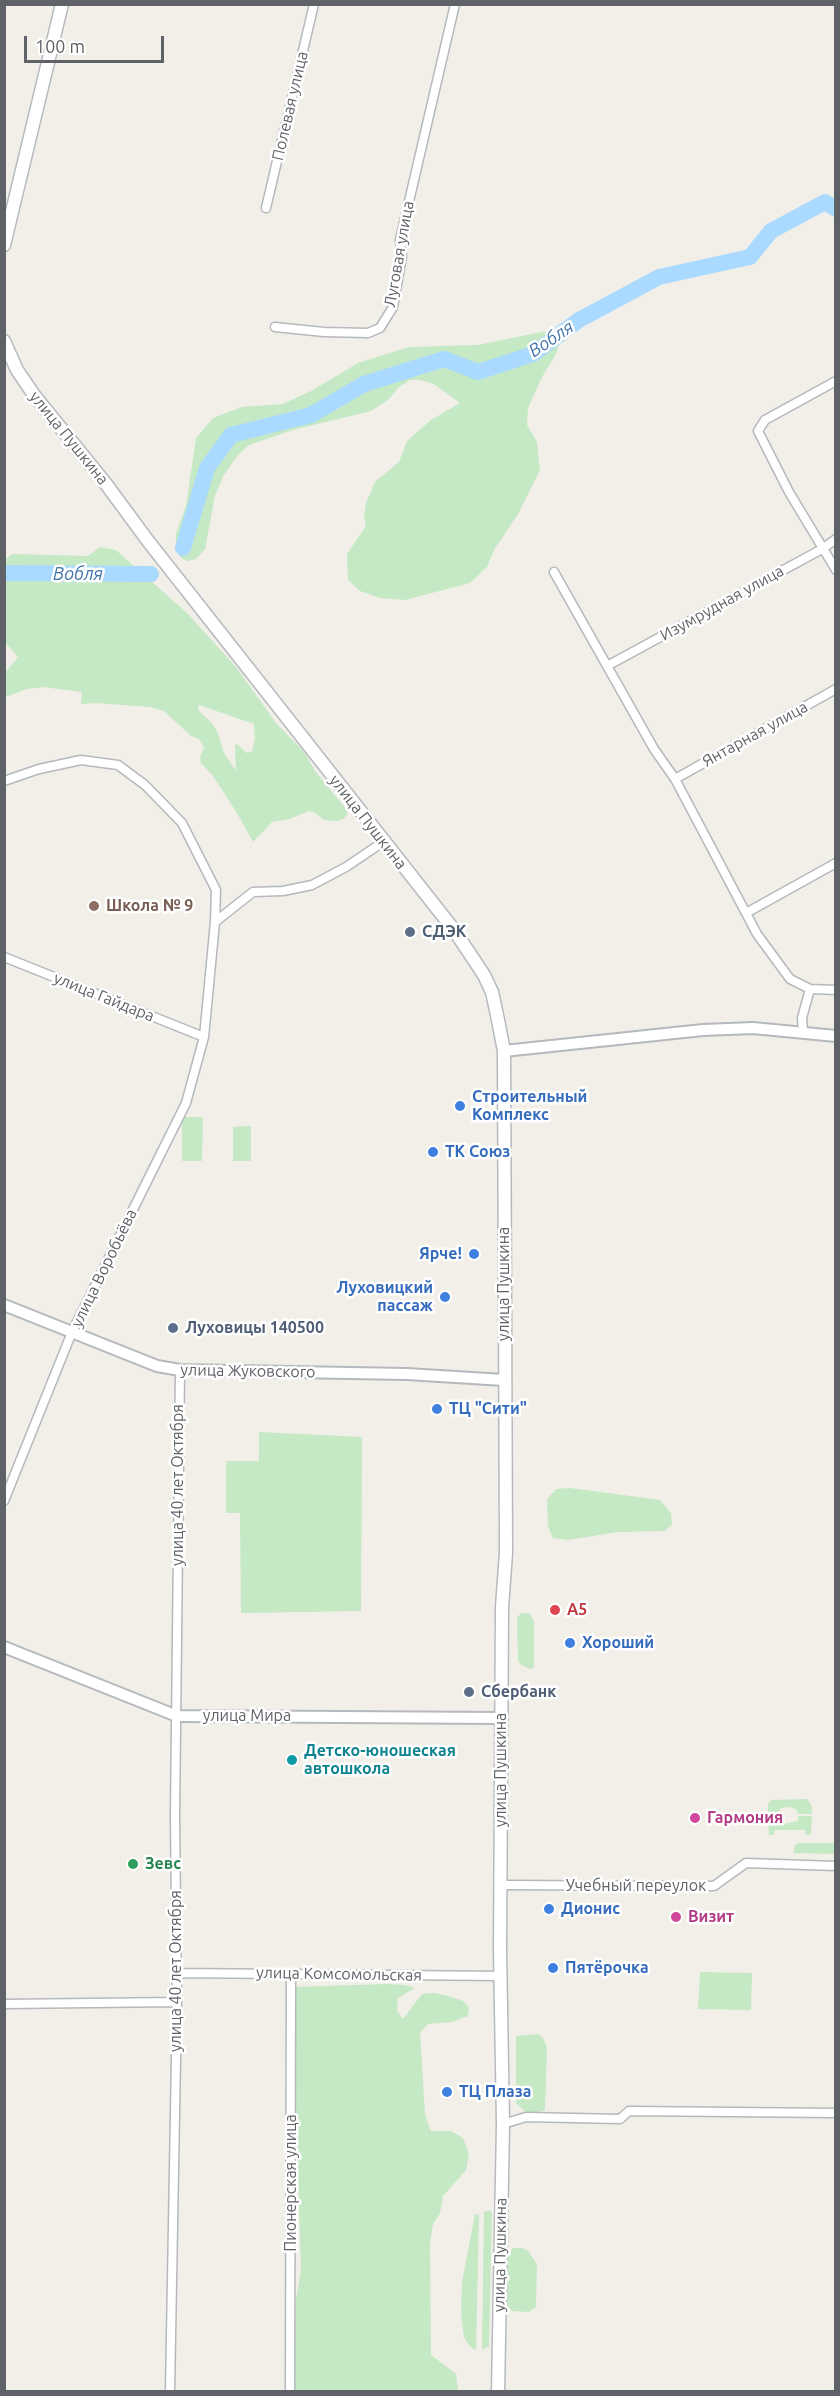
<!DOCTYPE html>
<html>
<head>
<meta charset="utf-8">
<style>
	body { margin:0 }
	#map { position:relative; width:840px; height:2396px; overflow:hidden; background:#f1efe8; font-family:Ubuntu,sans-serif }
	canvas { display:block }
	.frame { position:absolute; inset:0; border:6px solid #5f6368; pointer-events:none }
	.scale { position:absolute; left:24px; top:36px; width:140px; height:27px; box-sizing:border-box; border:3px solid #5f6368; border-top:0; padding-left:8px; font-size:18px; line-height:21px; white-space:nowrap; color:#5f6368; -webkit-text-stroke:4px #fff; paint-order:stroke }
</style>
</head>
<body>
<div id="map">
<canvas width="840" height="2396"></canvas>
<div class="frame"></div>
<div class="scale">100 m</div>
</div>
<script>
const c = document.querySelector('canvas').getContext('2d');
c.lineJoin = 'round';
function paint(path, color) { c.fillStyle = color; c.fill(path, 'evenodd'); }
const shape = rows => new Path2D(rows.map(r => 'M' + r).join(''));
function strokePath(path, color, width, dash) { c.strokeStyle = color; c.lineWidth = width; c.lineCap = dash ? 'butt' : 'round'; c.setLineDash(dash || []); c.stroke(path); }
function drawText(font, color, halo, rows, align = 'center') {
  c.font = font + ' Ubuntu,sans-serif'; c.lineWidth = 5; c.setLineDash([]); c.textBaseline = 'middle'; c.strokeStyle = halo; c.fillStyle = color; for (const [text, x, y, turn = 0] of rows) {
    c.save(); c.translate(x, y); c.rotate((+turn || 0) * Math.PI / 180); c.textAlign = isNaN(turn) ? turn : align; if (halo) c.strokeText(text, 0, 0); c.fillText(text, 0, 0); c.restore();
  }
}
paint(shape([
	[556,331,562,334,556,354,542,377,528,408,527,425,537,442,540,470,518,514,494,550,487,567,470,583,405,600,380,598,360,591,348,580,347,554,366,526,364,517,366,503,375,482,399,462,407,441,431,420,460,403,434,384,420,380,410,380,399,387,388,400,371,411,293,430,249,445,237,456,224,475,215,495,205,549,196,559,187,561,181,558,176,546,176,533,186,506,196,438,213,418,242,407,283,404,313,390,358,363,409,347,478,345,541,332],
	[100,547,116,550,187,613,236,667,276,723,305,753,315,771,347,810,348,814,343,819,337,821,324,820,314,812,309,811,289,819,272,822,253,842,237,813,213,776,201,763,200,757,204,747,199,739,191,736,164,711,150,707,96,703,81,704,82,692,43,687,27,689,5,697,5,673,18,657,5,642,5,560,12,554,88,556],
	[199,705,254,724,255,739,252,751,247,753,237,744,235,745,236,771,224,753,218,733,212,723,198,710],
	[182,1117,203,1117,202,1161,182,1161],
	[251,1126,251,1161,233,1161,233,1127],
	[259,1432,362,1437,361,1611,241,1613,240,1513,226,1513,226,1461,259,1461],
	[570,1488,660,1500,671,1513,672,1525,664,1531,618,1532,568,1540,553,1538,548,1526,547,1499,556,1489],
	[522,1613,529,1613,534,1621,534,1668,530,1669,521,1665,518,1660,517,1617],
	[807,1799,812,1806,812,1814,798,1814,796,1809,789,1807,781,1808,779,1813,768,1814,768,1804,771,1800],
	[781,1815,783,1824,798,1821,798,1816,812,1816,811,1835,806,1835,805,1830,775,1830,773,1835,769,1835,768,1816],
	[798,1843,835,1843,835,1854,794,1853,794,1846],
	[700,1972,752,1973,751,2010,698,2009],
	[388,1984,405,1985,415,1988,398,1998,397,2011,403,2019,422,1994,434,1993,448,1996,463,2001,469,2007,468,2016,452,2022,428,2024,420,2033,425,2115,431,2131,451,2131,463,2138,469,2154,466,2170,443,2196,440,2213,433,2224,430,2244,431,2355,456,2374,458,2391,294,2391,296,2300,301,2270,296,2116,293,2091,294,1987],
	[539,2034,544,2040,547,2048,545,2110,535,2113,526,2112,516,2103,516,2036],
	[490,2210,492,2213,489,2346,482,2350,484,2212],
	[475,2214,479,2215,476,2350,469,2346,464,2337,461,2312,462,2282],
	[513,2248,522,2248,528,2251,537,2264,536,2307,529,2312,512,2311,507,2305,508,2254]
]), '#c5e8c5');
strokePath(shape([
	[183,548,207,468,231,435,311,415,364,384,444,359,478,372,533,354,579,320,659,277,750,257,771,231,825,202,836,209],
	[4,573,151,574]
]), '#aadaff', 16);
const minor = shape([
	[266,208,314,4],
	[275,327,324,332,368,333,380,328,393,307,402,256,400,240,455,4],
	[836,381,765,420,758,431,789,492,836,570],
	[554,572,654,749,675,779,757,934,790,979,810,989,836,990],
	[607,666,822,549,836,539],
	[675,779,836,689],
	[4,781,39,769,81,760,118,765,145,785,182,823,216,890,215,922,204,1037,186,1103,72,1332,4,1501],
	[746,913,836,863],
	[215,922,253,892,283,891,312,885,346,867,383,842],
	[4,957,204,1037],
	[803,1031,802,1018,810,989],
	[501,1885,714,1886,746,1863,836,1866],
	[177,1973,501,1976],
	[4,2004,177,2002],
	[503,2124,526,2117,620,2119,629,2111,836,2113],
	[170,2392,177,2002,175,1815,180,1370],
	[290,2392,291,1974]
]);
const tertiary = shape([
	[504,1051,703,1030,753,1028,836,1036],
	[4,1305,157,1366,180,1370,407,1374,504,1380],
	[4,1647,177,1716,502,1718]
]);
const secondary = shape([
	[4,245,62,4],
	[4,341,17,370,34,395,106,484,148,541,454,930,484,975,492,992,497,1015,504,1051,506,1553,502,1607,500,1949,503,2124,498,2392]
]);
strokePath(minor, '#b5b8bc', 11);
strokePath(tertiary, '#b5b8bc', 14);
strokePath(secondary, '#b6babf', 15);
strokePath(minor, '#fff', 8);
strokePath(tertiary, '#fff', 10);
strokePath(secondary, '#fff', 12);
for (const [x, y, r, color] of [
	[94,906,6,"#8d6e63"],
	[410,932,6,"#5c6f8a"],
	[460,1106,6,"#3f7fe0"],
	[433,1152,6,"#3f7fe0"],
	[474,1254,6,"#3f7fe0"],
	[445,1297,6,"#3f7fe0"],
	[173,1328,6,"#5c6f8a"],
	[437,1409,6,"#3f7fe0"],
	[555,1610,6,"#e0444e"],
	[570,1643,6,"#3f7fe0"],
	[469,1692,6,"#5c6f8a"],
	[292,1760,6,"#0f9aa8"],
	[695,1818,6,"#d1479c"],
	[133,1864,6,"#2e9e5b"],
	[549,1909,6,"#3f7fe0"],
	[676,1917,6,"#d1479c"],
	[553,1968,6,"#3f7fe0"],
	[447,2092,6,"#3f7fe0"]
]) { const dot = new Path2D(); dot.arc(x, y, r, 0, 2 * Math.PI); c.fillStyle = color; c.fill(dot); strokePath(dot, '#fff', 2); }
drawText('16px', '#5f6368', '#fff', [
	["Полевая улица",290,106,-77],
	["Луговая улица",399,254,-80],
	["улица Пушкина",69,438,51],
	["Изумрудная улица",722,603,-29],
	["Янтарная улица",755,734,-29],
	["улица Пушкина",368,822,52],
	["улица Гайдара",104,997,22],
	["улица Воробьёва",104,1268,-64],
	["улица Пушкина",504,1284,-90],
	["улица Жуковского",248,1371,1],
	["улица 40 лет Октября",178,1485,-90],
	["улица Мира",247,1716],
	["улица Пушкина",501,1770,-90],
	["Учебный переулок",636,1886],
	["улица 40 лет Октября",176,1971,-90],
	["улица Комсомольская",339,1974,1],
	["Пионерская улица",291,2183,-90],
	["улица Пушкина",500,2255,-89]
]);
drawText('bold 16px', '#785e54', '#fff', [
	["Школа № 9",106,906]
], 'left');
drawText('bold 16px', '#4e5e75', '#fff', [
	["СДЭК",422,932],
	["Луховицы 140500",185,1328],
	["Сбербанк",481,1692]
], 'left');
drawText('bold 16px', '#366cbe', '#fff', [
	["Строительный",472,1097],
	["Комплекс",472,1115],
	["ТК Союз",445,1152],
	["Ярче!",462,1254,"right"],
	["Луховицкий",433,1288,"right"],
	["пассаж",433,1306,"right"],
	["ТЦ \"Сити\"",449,1409],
	["Хороший",582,1643],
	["Дионис",561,1909],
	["Пятёрочка",565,1968],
	["ТЦ Плаза",459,2092]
], 'left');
drawText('bold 16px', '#be3a42', '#fff', [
	["А5",567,1610]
], 'left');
drawText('bold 16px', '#0d838f', '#fff', [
	["Детско-юношеская",304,1751],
	["автошкола",304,1769]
], 'left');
drawText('bold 16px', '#b23c85', '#fff', [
	["Гармония",707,1818],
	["Визит",688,1917]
], 'left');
drawText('bold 16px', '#27864d', '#fff', [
	["Зевс",145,1864]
], 'left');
drawText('italic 18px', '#4174aa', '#fff', [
	["Вобля",551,339,-34],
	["Вобля",78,574]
]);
</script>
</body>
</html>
